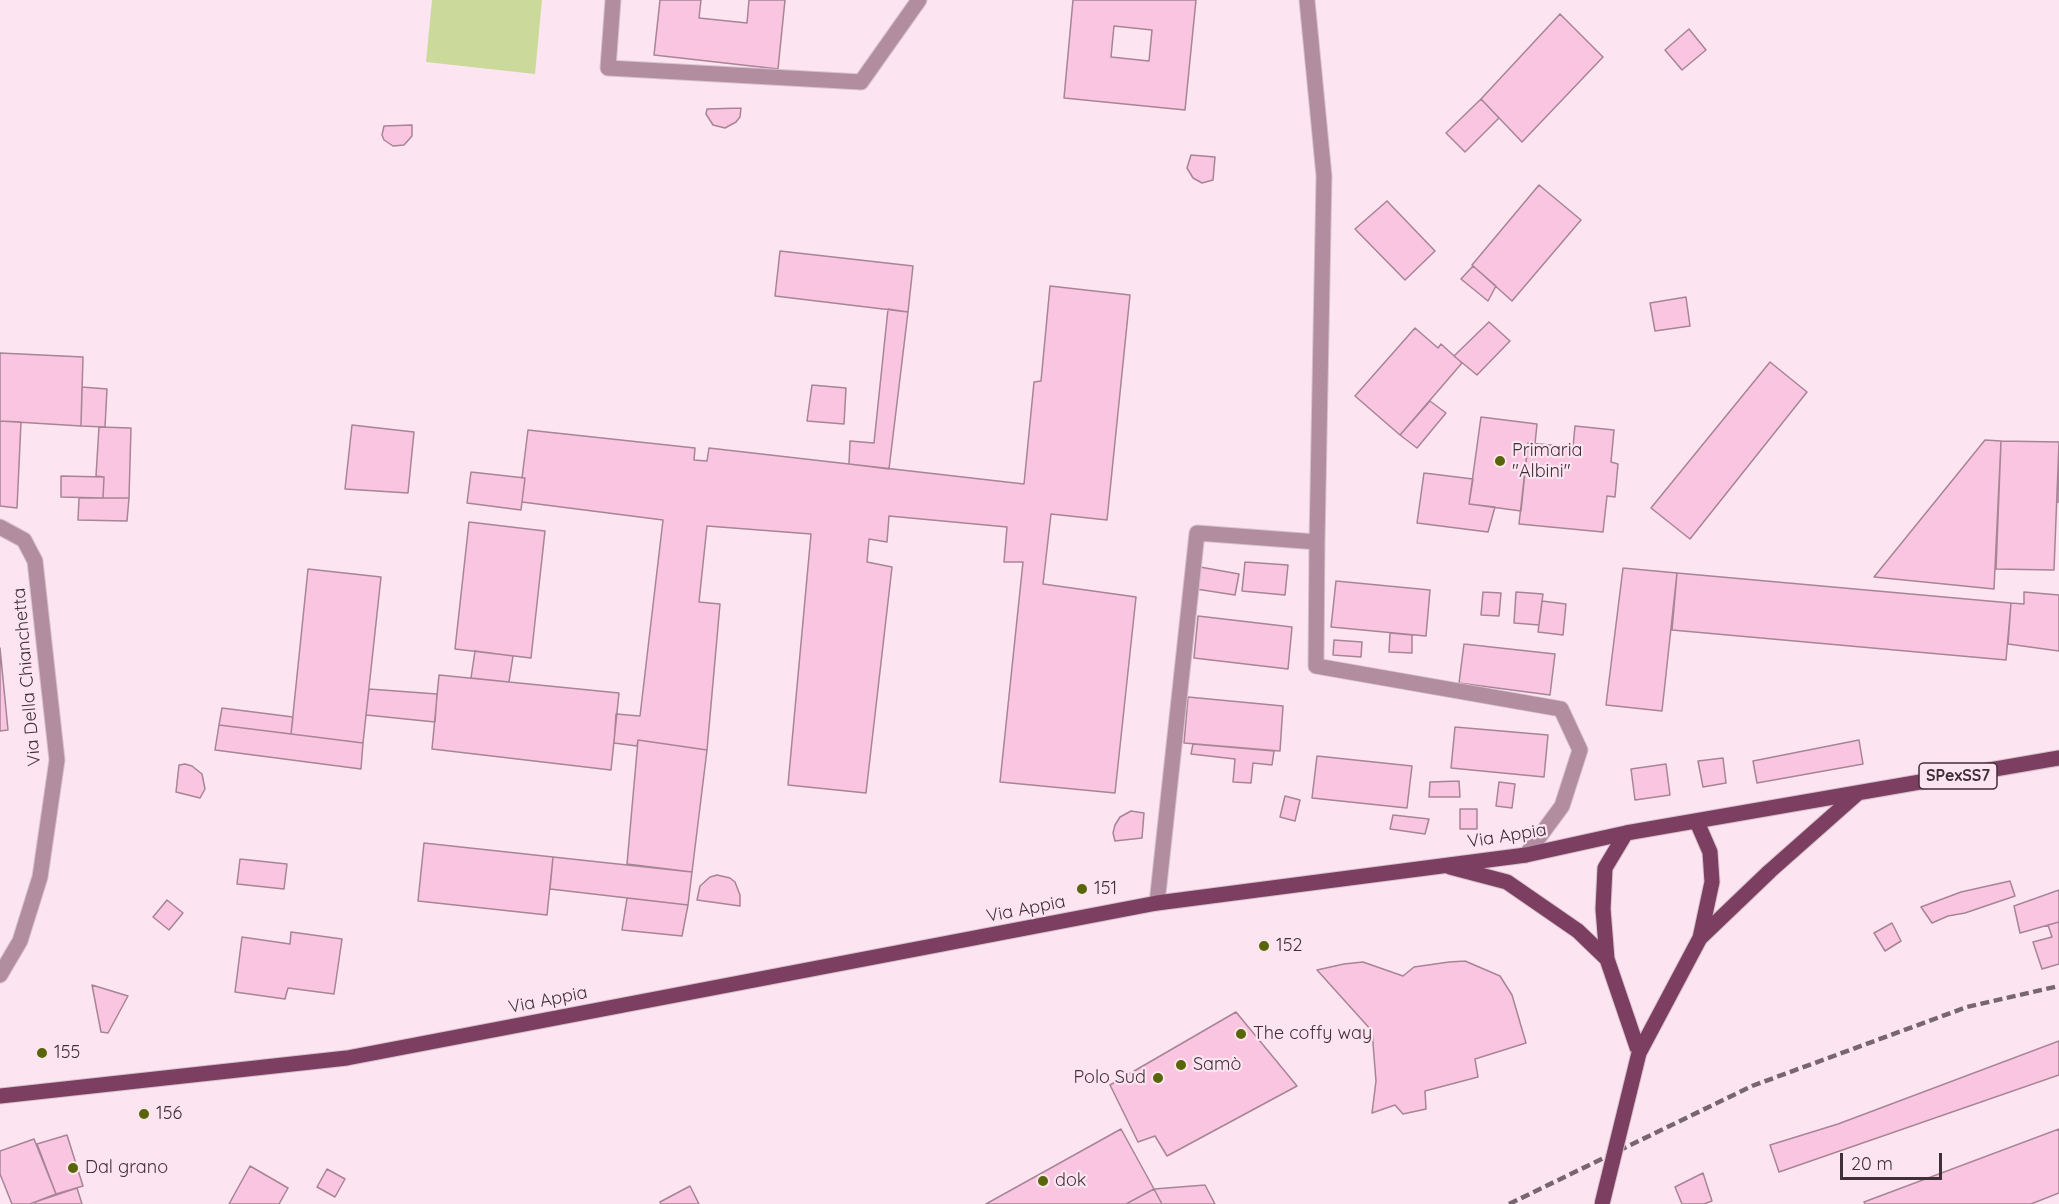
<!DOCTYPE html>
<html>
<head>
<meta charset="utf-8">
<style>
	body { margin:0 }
	#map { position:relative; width:2059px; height:1204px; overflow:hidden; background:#fce5f0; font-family:Quicksand,sans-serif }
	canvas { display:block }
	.scale { position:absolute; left:1840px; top:1153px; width:102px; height:27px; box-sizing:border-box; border:3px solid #3f3038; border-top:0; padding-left:8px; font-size:18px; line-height:21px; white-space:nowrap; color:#3f3038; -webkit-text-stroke:4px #fce5f0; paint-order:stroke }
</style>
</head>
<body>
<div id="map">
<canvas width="2059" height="1204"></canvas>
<div class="scale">20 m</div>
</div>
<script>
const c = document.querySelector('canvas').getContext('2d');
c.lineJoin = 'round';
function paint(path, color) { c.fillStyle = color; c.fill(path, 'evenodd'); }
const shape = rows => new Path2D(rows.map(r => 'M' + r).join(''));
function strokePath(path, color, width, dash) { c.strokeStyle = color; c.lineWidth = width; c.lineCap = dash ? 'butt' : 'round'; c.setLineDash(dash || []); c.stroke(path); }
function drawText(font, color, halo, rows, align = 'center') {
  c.font = font + ' Quicksand,sans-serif'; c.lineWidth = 4.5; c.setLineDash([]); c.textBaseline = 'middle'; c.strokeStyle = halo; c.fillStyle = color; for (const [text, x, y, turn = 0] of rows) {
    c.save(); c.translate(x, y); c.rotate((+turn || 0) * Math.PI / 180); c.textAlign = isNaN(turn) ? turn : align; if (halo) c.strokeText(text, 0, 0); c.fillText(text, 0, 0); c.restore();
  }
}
paint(shape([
	[432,0,542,0,535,74,426,62]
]), '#cbda9a');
const building = shape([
	[660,0,701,0,699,18,747,23,749,0,785,0,778,69,654,55,660,0],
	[1073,0,1196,0,1185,110,1064,98,1073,0],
	[1114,26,1152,30,1149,61,1111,57,1114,26],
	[1560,14,1603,57,1522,142,1481,99,1560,14],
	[1689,29,1706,50,1682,70,1665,50,1689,29],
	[1481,99,1499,118,1465,152,1446,133,1481,99],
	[741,108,740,117,736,122,725,128,713,125,706,114,707,109,741,108],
	[412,125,412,136,404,145,393,146,384,140,382,135,384,126,412,125],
	[1191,155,1215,157,1213,180,1202,183,1193,178,1187,168,1191,155],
	[1539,185,1581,220,1512,301,1472,265,1539,185],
	[1387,201,1435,251,1405,280,1355,229,1387,201],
	[780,251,913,266,908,312,775,296,780,251],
	[1473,266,1496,286,1488,301,1461,279,1473,266],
	[1050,286,1130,295,1107,520,1051,514,1043,584,1136,597,1115,793,1000,782,1023,562,1004,562,1007,527,889,516,887,542,869,539,867,562,892,567,866,793,788,785,811,534,707,526,699,602,720,604,707,750,638,740,637,746,614,743,616,714,640,716,663,520,522,502,525,478,522,478,528,430,695,448,694,460,707,461,709,448,1024,484,1034,382,1041,381,1050,286],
	[1686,297,1690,326,1655,331,1650,303,1686,297],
	[888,309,908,312,889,469,849,464,850,441,874,443,888,309],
	[1489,322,1510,341,1477,375,1454,356,1489,322],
	[1415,328,1438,348,1441,344,1462,363,1400,435,1355,396,1415,328],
	[0,353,83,357,81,426,0,421,0,353],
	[1770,362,1807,392,1690,539,1651,508,1770,362],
	[812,385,846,388,844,424,807,421,812,385],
	[82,387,107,389,105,427,81,426,82,387],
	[1430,401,1446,413,1417,448,1400,435,1430,401],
	[1481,417,1537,424,1535,444,1528,443,1521,511,1469,504,1481,417],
	[0,421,21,422,17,508,0,506,0,421],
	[352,425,414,432,408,493,345,489,352,425],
	[1575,426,1614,430,1611,462,1618,464,1615,497,1607,496,1603,532,1519,524,1528,443,1573,447,1575,426],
	[99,427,131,428,129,498,103,498,104,477,96,476,99,427],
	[1985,440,2001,441,1994,589,1874,577,1985,440],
	[2001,441,2059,442,2054,570,1996,569,2001,441],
	[2059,443,2059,502,2057,502,2059,443],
	[471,472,525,478,521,510,467,503,471,472],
	[1424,473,1473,479,1469,504,1495,507,1488,532,1417,523,1424,473],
	[61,476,104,477,103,498,61,497,61,476],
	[79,498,129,498,127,521,78,520,79,498],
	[469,522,545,531,531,658,455,649,469,522],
	[1245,562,1288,565,1285,595,1242,591,1245,562],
	[1200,567,1239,574,1235,595,1196,589,1200,567],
	[1623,568,1677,573,1662,711,1606,705,1623,568],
	[308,569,381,577,363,743,291,734,308,569],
	[1677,573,2011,603,2006,660,1672,630,1677,573],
	[1336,581,1430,590,1426,636,1331,627,1336,581],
	[1483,592,1501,593,1499,616,1481,615,1483,592],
	[1516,592,1543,594,1539,625,1514,623,1516,592],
	[2024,592,2059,595,2059,651,2008,644,2011,603,2024,604,2024,592],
	[1542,601,1566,604,1563,635,1538,632,1542,601],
	[1198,616,1292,627,1288,669,1194,658,1198,616],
	[1390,633,1412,635,1412,653,1389,652,1390,633],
	[1334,640,1362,642,1361,657,1333,655,1334,640],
	[1464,644,1555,654,1550,695,1459,683,1464,644],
	[0,648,8,730,0,731,0,648],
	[475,651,513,656,509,682,471,678,475,651],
	[439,675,619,693,611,770,432,749,439,675],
	[369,689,437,694,435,722,366,715,369,689],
	[1188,697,1283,706,1280,751,1184,743,1188,697],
	[222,708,293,717,291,734,219,725,222,708],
	[219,725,363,743,361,769,215,750,219,725],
	[1455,727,1548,735,1544,777,1451,768,1455,727],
	[638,740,707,750,692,872,627,864,638,740],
	[1859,740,1863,764,1757,783,1753,761,1859,740],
	[1193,744,1274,751,1272,765,1253,763,1251,783,1233,782,1235,759,1191,754,1193,744],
	[1317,756,1412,766,1407,808,1312,798,1317,756],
	[1723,758,1726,783,1703,787,1698,761,1723,758],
	[185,764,192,766,202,774,205,789,200,798,176,792,179,765,185,764],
	[1666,764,1670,795,1635,800,1631,769,1666,764],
	[1459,781,1460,797,1429,797,1430,782,1459,781],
	[1499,782,1515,784,1512,808,1496,806,1499,782],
	[1285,796,1300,800,1295,821,1280,817,1285,796],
	[1460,809,1477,809,1477,829,1460,829,1460,809],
	[1131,811,1144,813,1142,838,1115,841,1113,833,1115,825,1120,817,1131,811],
	[1393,815,1429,819,1425,834,1390,829,1393,815],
	[424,843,553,857,547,915,418,901,424,843],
	[553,857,692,872,688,905,550,889,553,857],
	[240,859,287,864,284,889,237,884,240,859],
	[717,875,730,878,735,882,740,895,740,906,697,900,700,886,710,877,717,875],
	[2010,881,2015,896,1965,913,1948,916,1932,923,1921,907,1961,892,2010,881],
	[2059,890,2059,922,2020,933,2014,906,2059,890],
	[627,898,688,905,682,936,622,930,627,898],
	[167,900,183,913,169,930,153,917,167,900],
	[2059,922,2059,964,2042,969,2033,942,2052,937,2048,925,2059,922],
	[1892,923,1901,941,1885,951,1874,933,1892,923],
	[291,932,342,939,334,994,288,988,285,999,235,992,242,937,290,944,291,932],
	[1465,961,1500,976,1512,995,1526,1043,1475,1059,1478,1077,1425,1091,1426,1109,1403,1114,1395,1105,1372,1113,1376,1081,1372,1031,1317,970,1344,964,1363,962,1403,976,1414,967,1449,962,1465,961],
	[92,985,128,996,108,1033,101,1032,92,985],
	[1236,1012,1297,1086,1167,1156,1155,1136,1138,1142,1110,1085,1236,1012],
	[2059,1041,2059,1075,1779,1172,1770,1145,1838,1124,2059,1041],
	[1121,1129,1154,1189,1126,1204,986,1204,1121,1129],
	[2059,1129,2059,1193,2031,1204,1865,1204,1864,1202,2059,1129],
	[67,1135,83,1186,56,1194,37,1144,67,1135],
	[34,1139,56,1194,30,1204,12,1204,0,1174,0,1151,34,1139],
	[250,1166,288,1188,279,1204,229,1204,250,1166],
	[327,1169,345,1179,335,1197,317,1187,327,1169],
	[1703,1173,1712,1201,1704,1204,1682,1204,1675,1187,1703,1173],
	[1205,1185,1215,1204,1162,1204,1154,1189,1205,1185],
	[690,1186,699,1204,661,1204,660,1202,690,1186],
	[77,1188,82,1204,35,1204,35,1202,77,1188],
	[1154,1189,1162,1204,1126,1204,1154,1189]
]);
paint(building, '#fac5e0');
strokePath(building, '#a78496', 1.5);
const minor = shape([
	[613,0,608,68,861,82,919,0],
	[0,527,24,540,35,561,57,760,40,877,20,941,0,975],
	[1317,542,1316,666,1561,709,1580,750,1562,806,1526,855],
	[1157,903,1197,533,1317,542,1324,176,1307,0]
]);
const major = shape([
	[1626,833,1605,868,1603,909,1607,959,1639,1053],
	[1450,867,1507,882,1578,931,1607,959],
	[1700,938,1770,871,1857,794],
	[1639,1053,1700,938,1712,882,1710,852,1697,822],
	[0,1096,347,1058,1157,903,1526,855,1626,833,2059,758]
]);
strokePath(minor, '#d6c1cb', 17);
strokePath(major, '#d6c1cb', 17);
strokePath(minor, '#b28da0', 15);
strokePath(major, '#7c3e61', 15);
strokePath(shape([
	[1509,1204,1752,1086,1967,1007,2059,986]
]), '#78666f', 4.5, [9, 4.5]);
const majorBridge = shape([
	[1602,1204,1639,1053]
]);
strokePath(majorBridge, '#d6c1cb', 17, []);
strokePath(majorBridge, '#7c3e61', 15);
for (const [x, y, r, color] of [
	[1500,461,6,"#586508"],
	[1082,889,6,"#586508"],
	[1264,946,6,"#586508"],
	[1241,1034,6,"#586508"],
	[42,1053,6,"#586508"],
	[1181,1065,6,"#586508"],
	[1158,1078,6,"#586508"],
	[144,1114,6,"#586508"],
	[73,1168,6,"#586508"],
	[1043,1181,6,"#586508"]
]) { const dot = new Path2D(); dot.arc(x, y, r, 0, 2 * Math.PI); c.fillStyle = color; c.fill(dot); strokePath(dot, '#fce5f0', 2); }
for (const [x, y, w] of [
	[1958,776,78]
]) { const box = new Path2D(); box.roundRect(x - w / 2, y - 13, w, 26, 4.5); c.fillStyle = '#fce5f0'; c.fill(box); strokePath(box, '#3f3038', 1.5); }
drawText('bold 16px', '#3f3038', null, [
	["SPexSS7",1958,776]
]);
drawText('18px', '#3f3038', '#fce5f0', [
	["Primaria",1512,451],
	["\"Albini\"",1512,472],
	["151",1094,889],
	["152",1276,946],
	["The coffy way",1253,1034],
	["155",54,1053],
	["Samò",1193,1065],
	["Polo Sud",1146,1078,"right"],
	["156",156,1114],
	["Dal grano",85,1168],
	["dok",1055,1181]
], 'left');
drawText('18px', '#3f3038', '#fce5f0', [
	["Via Della Chianchetta",27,677,-95],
	["Via Appia",1507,836,-9],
	["Via Appia",1026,909,-11],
	["Via Appia",548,1000,-11]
]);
</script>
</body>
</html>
